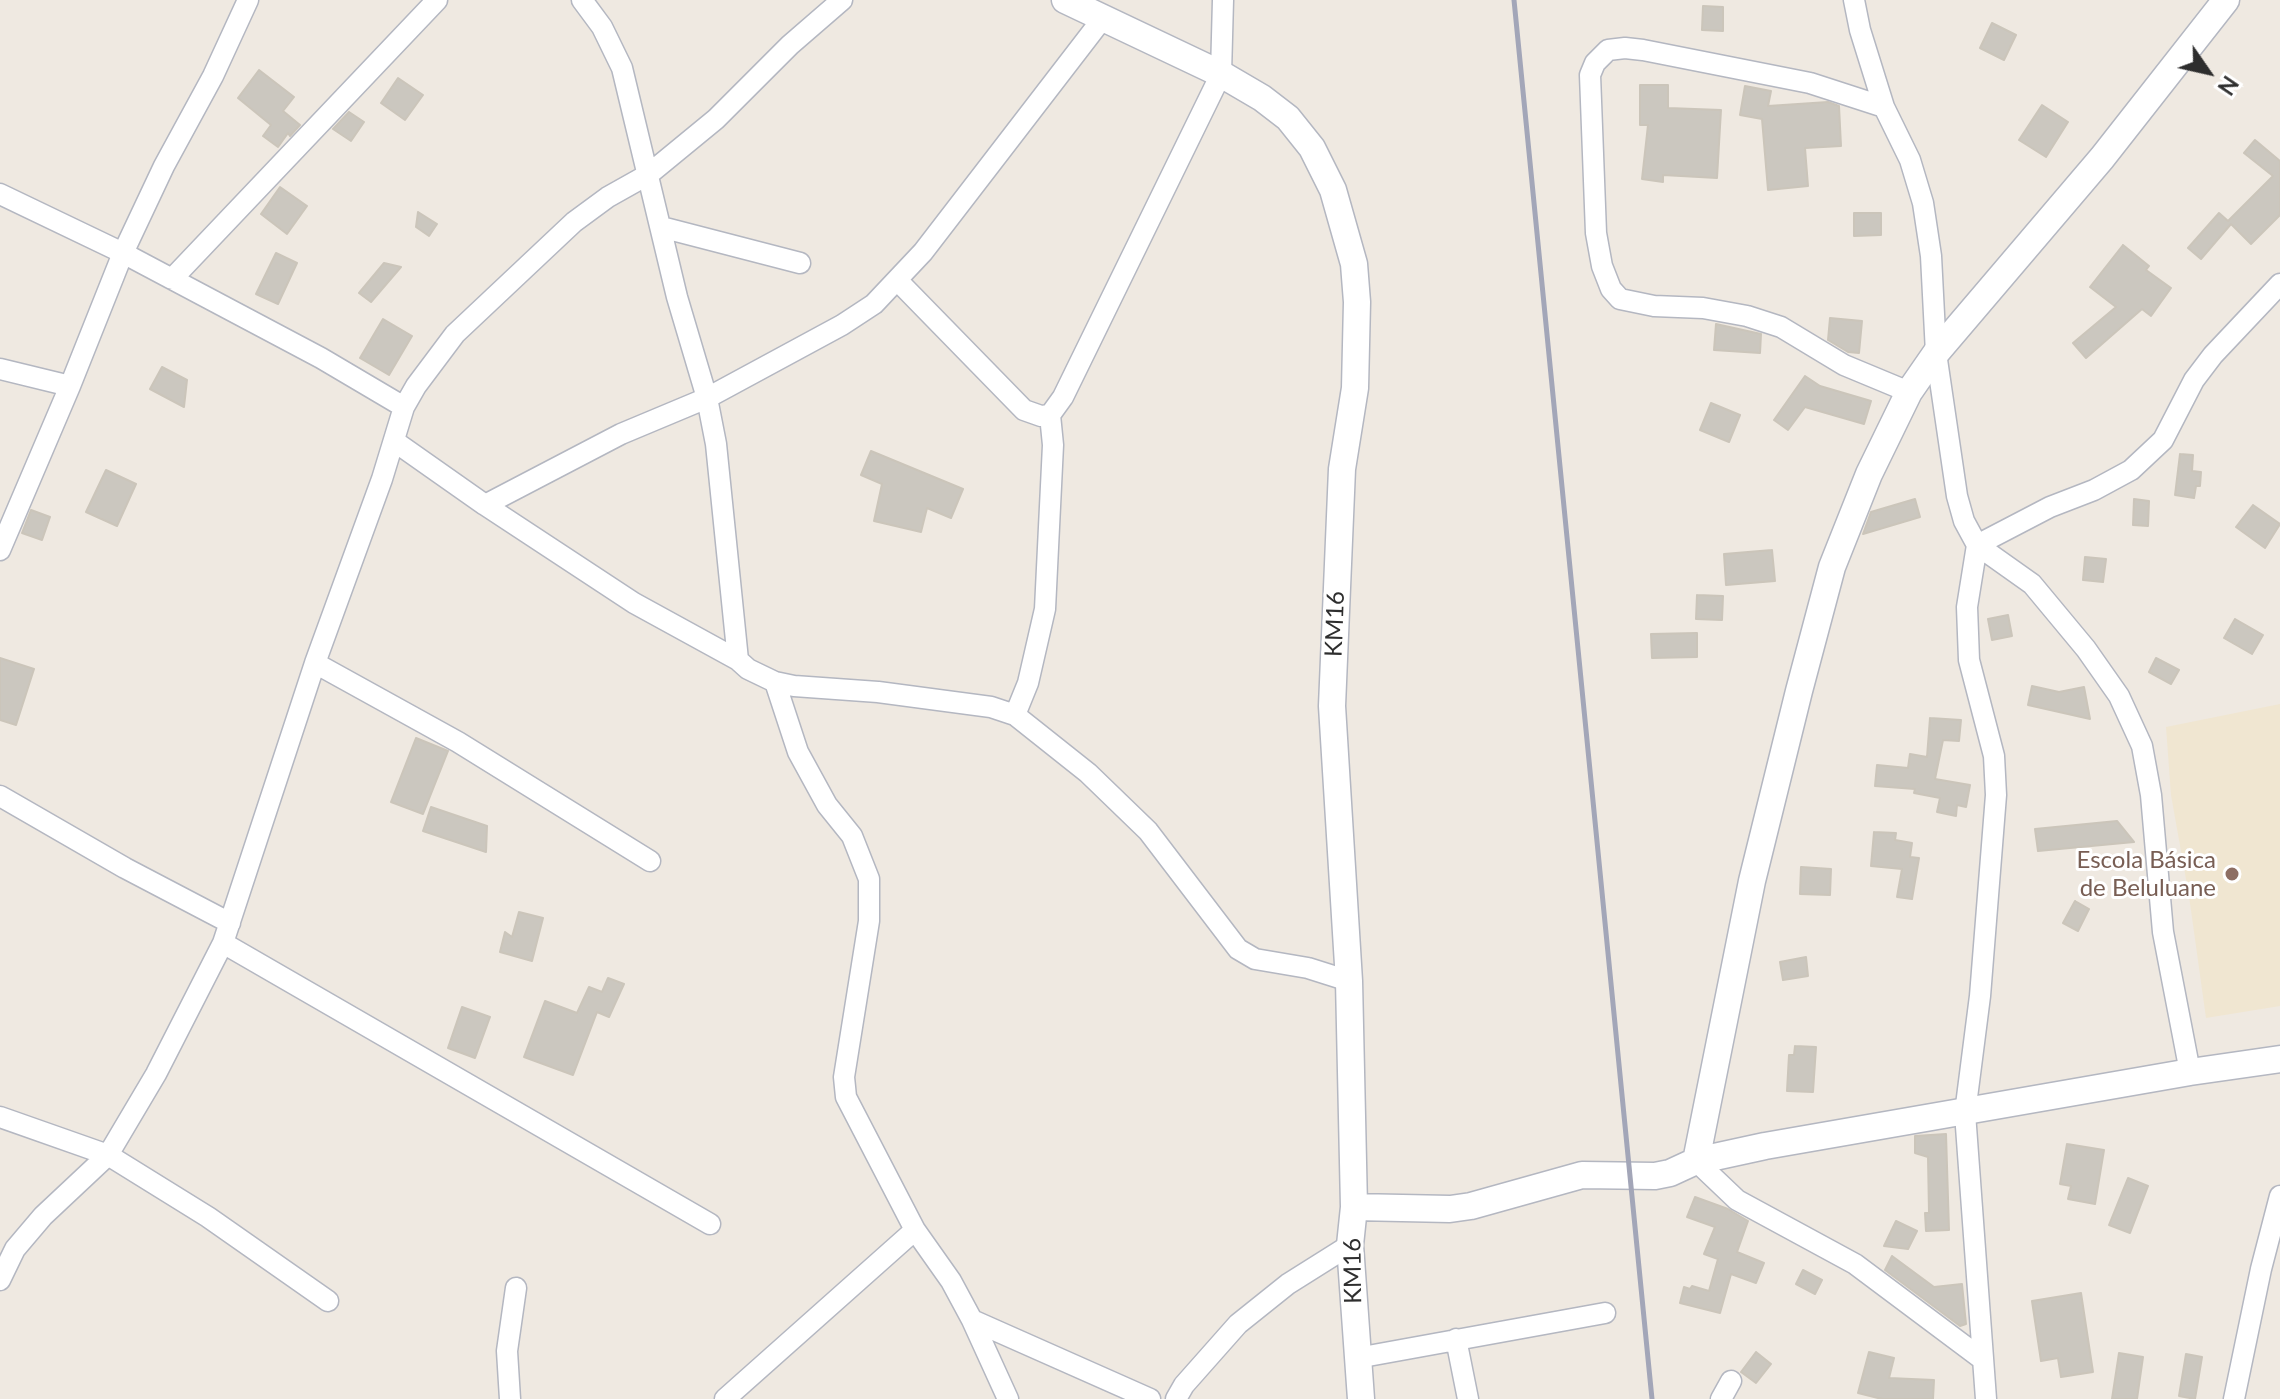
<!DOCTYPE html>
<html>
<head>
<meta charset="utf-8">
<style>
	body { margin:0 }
	#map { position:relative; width:2280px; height:1399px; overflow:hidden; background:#efe9e1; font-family:Lato,sans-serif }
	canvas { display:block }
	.north { position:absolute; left:2168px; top:32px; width:80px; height:80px; -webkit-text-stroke:6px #fff; paint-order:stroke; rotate:124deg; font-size:22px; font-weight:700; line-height:32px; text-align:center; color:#2e2e2e }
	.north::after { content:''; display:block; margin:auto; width:28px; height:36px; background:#2e2e2e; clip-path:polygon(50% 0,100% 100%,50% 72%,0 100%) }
</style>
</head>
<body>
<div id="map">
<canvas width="2280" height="1399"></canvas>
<div class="north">N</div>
</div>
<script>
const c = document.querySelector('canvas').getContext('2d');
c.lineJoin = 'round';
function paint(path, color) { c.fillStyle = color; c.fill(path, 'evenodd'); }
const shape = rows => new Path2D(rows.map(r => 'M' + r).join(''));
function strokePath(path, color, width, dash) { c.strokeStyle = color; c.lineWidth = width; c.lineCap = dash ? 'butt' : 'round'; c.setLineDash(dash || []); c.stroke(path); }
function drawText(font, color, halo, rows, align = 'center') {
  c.font = font + ' Lato,sans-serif'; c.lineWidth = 6; c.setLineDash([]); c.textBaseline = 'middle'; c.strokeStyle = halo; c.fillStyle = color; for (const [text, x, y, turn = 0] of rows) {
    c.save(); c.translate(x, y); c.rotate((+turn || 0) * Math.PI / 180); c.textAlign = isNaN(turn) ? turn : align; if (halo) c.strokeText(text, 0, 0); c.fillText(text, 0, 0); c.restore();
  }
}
paint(shape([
	[2280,704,2280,1006,2206,1018,2189,896,2171,795,2166,727]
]), '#f0e6d1');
const building = shape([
	[1703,6,1723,7,1723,31,1702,30,1703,6],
	[1992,23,2016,35,2004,60,1980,48,1992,23],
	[259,70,294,97,283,111,300,125,290,136,288,133,278,147,263,136,271,125,238,98,259,70],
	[398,78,423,95,405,120,381,103,398,78],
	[1640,85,1668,85,1668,108,1721,110,1717,178,1663,175,1663,182,1642,179,1648,125,1640,125,1640,85],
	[1745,86,1771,91,1768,106,1828,102,1839,106,1841,146,1805,148,1808,186,1768,190,1762,119,1740,115,1745,86],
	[2042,105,2068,122,2046,157,2019,140,2042,105],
	[349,112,364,122,351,141,333,129,349,112],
	[2255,140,2280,161,2280,215,2251,244,2231,224,2201,259,2188,248,2219,213,2228,221,2273,176,2244,153,2255,140],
	[280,187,307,206,287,234,261,214,280,187],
	[418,212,437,224,429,236,416,227,418,212],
	[1854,213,1881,213,1881,235,1854,236,1854,213],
	[2123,245,2149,266,2146,270,2171,288,2151,316,2142,309,2086,358,2073,343,2116,307,2090,287,2123,245],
	[276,253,297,263,278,304,256,294,276,253],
	[384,263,401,267,371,302,359,293,384,263],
	[1830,318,1862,321,1859,353,1848,352,1828,340,1830,318],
	[383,319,412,336,389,375,360,358,383,319],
	[1716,324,1761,334,1760,353,1714,350,1716,324],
	[162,367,187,380,184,407,150,389,162,367],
	[1805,376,1820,386,1871,401,1864,424,1805,407,1788,430,1774,420,1805,376],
	[1711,403,1740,415,1729,442,1700,430,1711,403],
	[871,451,963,489,951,518,927,508,921,532,874,521,882,484,861,475,871,451],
	[2180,454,2193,455,2192,471,2201,472,2200,486,2196,486,2194,498,2175,495,2180,454],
	[106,470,136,484,117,526,86,512,106,470],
	[1915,499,1920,517,1863,534,1871,512,1915,499],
	[2134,499,2149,501,2148,526,2133,525,2134,499],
	[2253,505,2280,524,2265,548,2236,527,2253,505],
	[31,510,50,517,42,540,22,533,31,510],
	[1772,550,1775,581,1726,585,1724,554,1772,550],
	[2085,557,2106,559,2103,582,2083,580,2085,557],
	[1697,595,1723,596,1722,620,1696,619,1697,595],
	[2008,615,2012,636,1992,640,1988,619,2008,615],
	[2235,619,2263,635,2252,654,2224,638,2235,619],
	[1697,633,1697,657,1652,658,1651,634,1697,633],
	[0,658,34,669,16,725,0,720,0,658],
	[2156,658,2179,670,2171,684,2149,672,2156,658],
	[2032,686,2059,692,2084,687,2090,719,2028,705,2032,686],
	[1930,718,1961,720,1959,741,1943,740,1935,779,1970,785,1966,807,1957,805,1956,816,1937,812,1940,798,1914,793,1915,789,1875,786,1877,765,1908,768,1910,754,1927,757,1930,718],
	[416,738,448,751,423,814,391,802,416,738],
	[431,807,487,826,486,852,423,831,431,807],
	[2117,821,2134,842,2038,851,2035,829,2117,821],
	[1874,832,1896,833,1895,840,1912,843,1910,857,1919,858,1912,899,1897,897,1902,869,1871,866,1874,832],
	[1801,867,1831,869,1830,895,1800,894,1801,867],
	[2075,901,2089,909,2078,931,2063,923,2075,901],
	[519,912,543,918,532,961,500,952,505,932,512,937,519,912],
	[1806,957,1808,976,1783,980,1780,962,1806,957],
	[608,978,624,984,609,1017,597,1012,573,1075,524,1057,545,1001,577,1013,589,987,602,992,608,978],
	[462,1007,490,1017,475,1058,448,1048,462,1007],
	[1795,1046,1816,1047,1813,1092,1787,1091,1789,1055,1794,1055,1795,1046],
	[1946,1134,1949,1230,1926,1231,1925,1213,1929,1213,1928,1157,1915,1153,1915,1136,1946,1134],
	[2067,1144,2104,1150,2095,1204,2068,1199,2071,1186,2060,1184,2067,1144],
	[2128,1178,2148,1186,2130,1233,2109,1225,2128,1178],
	[1695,1197,1728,1209,1748,1221,1737,1252,1764,1263,1756,1283,1731,1274,1720,1313,1680,1303,1684,1287,1690,1289,1692,1286,1709,1291,1718,1259,1704,1254,1715,1227,1687,1217,1695,1197],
	[1896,1221,1917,1231,1908,1249,1884,1246,1896,1221],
	[1892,1256,1934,1287,1962,1284,1966,1324,1960,1326,1885,1270,1892,1256],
	[1803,1270,1822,1280,1815,1294,1796,1284,1803,1270],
	[2081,1293,2093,1372,2061,1377,2058,1358,2041,1361,2032,1301,2081,1293],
	[1756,1352,1771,1364,1756,1383,1741,1372,1756,1352],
	[1869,1352,1894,1358,1889,1378,1934,1380,1933,1399,1882,1399,1858,1393,1869,1352],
	[2119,1353,2143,1357,2137,1399,2112,1399,2119,1353],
	[2186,1354,2202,1357,2195,1399,2179,1396,2186,1354]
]);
paint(building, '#cbc7bf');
strokePath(building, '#cbc5ba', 2);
const minor = shape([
	[582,0,602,27,622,68,677,297,707,398,716,444,738,660,748,669,775,682,794,686,878,692,991,707,1015,715,1088,773,1148,831,1238,949,1255,959,1308,968,1349,981],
	[1854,0,1860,30,1884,107,1910,160,1923,203,1931,256,1936,353,1957,496,1964,521,1977,545,2032,584,2086,649,2119,696,2142,746,2151,795,2163,932,2190,1072],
	[1884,107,1810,83,1643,50,1625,48,1608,50,1595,63,1590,75,1596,233,1602,266,1611,289,1620,299,1654,306,1703,308,1747,316,1781,327,1844,365,1909,392],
	[0,194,123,253,321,358,404,407],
	[661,227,800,263],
	[172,279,437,0],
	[898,281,1024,410,1041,416,1050,415,1063,397,1221,74,1223,0],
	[0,369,70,386],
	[394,441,485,505,634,603,738,660],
	[485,505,621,434,707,398,842,325,874,304,923,252,1103,18],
	[0,550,70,386,123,253,164,166,213,76,248,0],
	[315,663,458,742,650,861],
	[775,682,798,752,827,805,852,836,869,879,869,921,844,1077,846,1097,915,1230,951,1281,972,1320,1008,1399],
	[1015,715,1028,683,1045,609,1053,445,1050,415],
	[0,796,125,868,230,923],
	[223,943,710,1224],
	[0,1117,108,1155,208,1217,328,1301],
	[1696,1161,1737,1200,1855,1264,1982,1359],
	[0,1280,15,1249,43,1216,108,1155,156,1074,223,943,315,663,382,479,404,407,416,386,455,334,574,222,608,197,649,174,716,119,790,45,842,0],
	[972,1320,1150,1399],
	[1456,1339,1468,1399],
	[1357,1358,1605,1313],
	[510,1399,507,1351,516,1288],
	[725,1399,915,1230],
	[1176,1399,1184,1385,1238,1324,1288,1284,1350,1245],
	[1721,1399,1731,1381],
	[1986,1399,1965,1113,1980,996,1996,795,1994,756,1969,660,1967,607,1977,545,2050,507,2094,490,2131,470,2163,440,2194,380,2213,355,2280,284],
	[2234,1399,2261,1269,2280,1196]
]);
const tertiary = shape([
	[1065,0,1221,74,1262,98,1288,118,1312,148,1333,190,1354,264,1357,302,1355,388,1342,469,1332,706,1349,981,1354,1207,1350,1245,1361,1399],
	[1696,1161,1752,881,1799,691,1832,567,1869,474,1909,392,1936,353,2102,158,2226,0],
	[1354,1207,1450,1209,1471,1206,1582,1175,1655,1176,1670,1173,1696,1161,1765,1146,2190,1072,2280,1059]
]);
strokePath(minor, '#b4b7c1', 23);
strokePath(tertiary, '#b4b7c1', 29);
strokePath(minor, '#fff', 20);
strokePath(tertiary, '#fff', 26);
strokePath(shape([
	[1514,0,1652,1399]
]), '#a3a6b8', 5);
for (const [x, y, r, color] of [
	[2232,874,8,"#8d6e63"]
]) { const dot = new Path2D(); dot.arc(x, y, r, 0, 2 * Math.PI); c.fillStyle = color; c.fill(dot); strokePath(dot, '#fff', 3); }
drawText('24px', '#2e2e2e', '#fff', [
	["KM16",1335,624,-88],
	["KM16",1353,1271,-91]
]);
drawText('24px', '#785e54', '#fff', [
	["Escola Básica",2216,860],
	["de Beluluane",2216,888]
], 'right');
</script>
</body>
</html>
